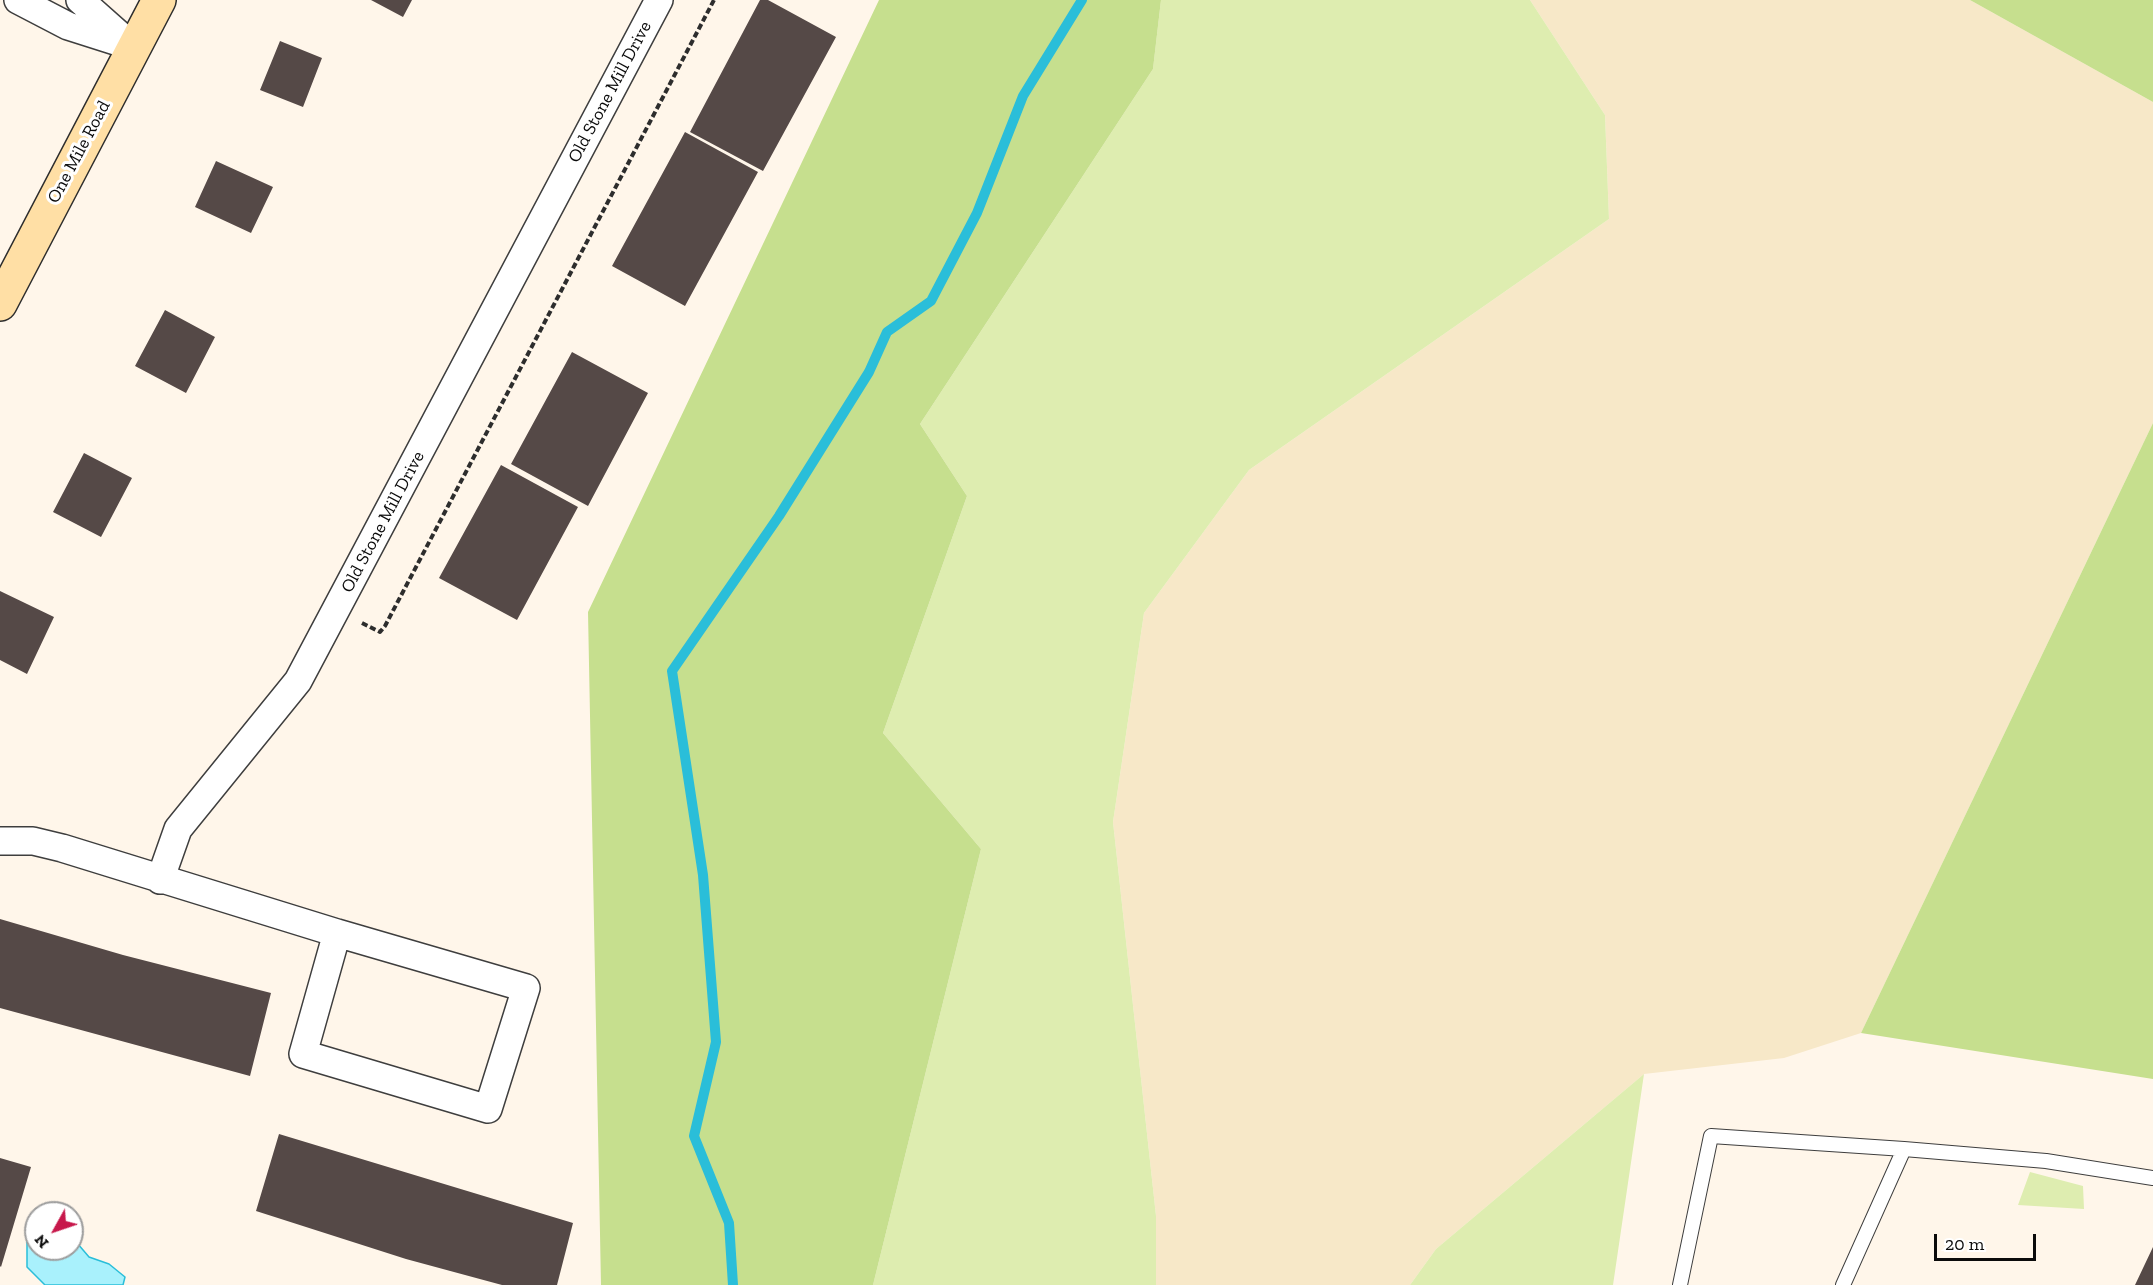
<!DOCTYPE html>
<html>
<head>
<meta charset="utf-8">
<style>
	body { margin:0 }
	#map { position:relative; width:2153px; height:1285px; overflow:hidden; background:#fff6ea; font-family:"Zilla Slab",serif }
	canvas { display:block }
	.north { position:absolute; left:24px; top:1201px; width:60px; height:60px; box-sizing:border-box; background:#fff; border:2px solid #9d9d9d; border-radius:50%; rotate:230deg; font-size:16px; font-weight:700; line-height:24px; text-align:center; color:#0b0b0b }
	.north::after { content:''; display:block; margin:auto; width:21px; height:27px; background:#c7184b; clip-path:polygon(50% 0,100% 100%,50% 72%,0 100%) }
	.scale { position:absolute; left:1934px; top:1234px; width:102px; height:27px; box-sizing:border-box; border:3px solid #0b0b0b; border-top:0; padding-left:8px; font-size:18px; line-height:21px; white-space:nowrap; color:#0b0b0b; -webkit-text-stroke:4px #fff; paint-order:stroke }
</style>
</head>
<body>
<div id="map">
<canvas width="2153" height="1285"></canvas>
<div class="north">N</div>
<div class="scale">20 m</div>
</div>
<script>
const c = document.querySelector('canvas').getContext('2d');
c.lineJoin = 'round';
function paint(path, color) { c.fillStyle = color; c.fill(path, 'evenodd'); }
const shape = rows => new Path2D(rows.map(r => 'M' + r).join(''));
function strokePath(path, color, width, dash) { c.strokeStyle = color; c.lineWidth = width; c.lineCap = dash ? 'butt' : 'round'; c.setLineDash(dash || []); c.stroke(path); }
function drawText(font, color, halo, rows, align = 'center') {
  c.font = font + ' "Zilla Slab",serif'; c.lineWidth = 6; c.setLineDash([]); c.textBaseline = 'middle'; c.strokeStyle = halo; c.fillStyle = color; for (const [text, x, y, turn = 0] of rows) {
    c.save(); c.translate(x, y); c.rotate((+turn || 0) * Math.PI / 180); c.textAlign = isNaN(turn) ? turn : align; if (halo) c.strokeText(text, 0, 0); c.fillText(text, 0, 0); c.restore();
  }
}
paint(shape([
	[1530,0,1970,0,2153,102,2153,423,1861,1033,1784,1058,1644,1074,1436,1249,1410,1285,1156,1285,1156,1216,1113,822,1144,613,1249,470,1609,219,1605,115]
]), '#f7e8c8');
paint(shape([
	[1161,0,1530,0,1605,115,1609,219,1249,470,1144,613,1113,822,1156,1216,1156,1285,873,1285,981,849,883,733,967,496,920,424,1153,69],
	[1644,1074,1613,1285,1410,1285,1436,1249],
	[2030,1172,2083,1186,2084,1209,2018,1205]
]), '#deedb0');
paint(shape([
	[879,0,1161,0,1153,69,920,424,967,496,883,733,981,849,873,1285,601,1285,588,612],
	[1970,0,2153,0,2153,102],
	[2153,423,2153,1079,1861,1033]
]), '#c6df8e');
const water = shape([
	[36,1236,36,1249,72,1249,72,1237,89,1257,109,1264,125,1277,123,1285,45,1285,27,1267,27,1240,36,1236]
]);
paint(water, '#a9f1fc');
strokePath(water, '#2abed9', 1.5);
strokePath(shape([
	[733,1285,729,1223,694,1136,716,1042,703,875,672,671,779,516,869,372,887,332,931,301,977,213,1023,96,1082,0]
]), '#2abed9', 10);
paint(shape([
	[371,0,412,0,403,17],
	[760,0,768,0,836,37,763,171,690,132],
	[280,41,322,58,303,107,260,90],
	[685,132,758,172,685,306,612,266],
	[216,161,273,187,251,233,195,207],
	[165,310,215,337,186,393,135,366],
	[572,352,648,393,588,506,511,464],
	[84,453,132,478,101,537,53,512],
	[501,465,578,507,517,620,439,578],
	[0,591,54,617,27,674,0,660],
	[0,919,123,955,271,993,250,1076,0,1008],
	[279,1134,573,1223,557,1285,502,1285,406,1259,256,1211],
	[0,1158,31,1167,1,1267,0,1266],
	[2153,1247,2153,1285,2135,1285]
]), '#554947');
const lane = shape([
	[1904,1149,2046,1161,2153,1178],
	[1680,1285,1711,1136,1904,1149,1843,1285]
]);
const street = shape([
	[18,0,68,26,134,47],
	[80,0,124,39],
	[0,841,33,841,62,848,337,933,303,1054,488,1109,526,988,337,933],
	[160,880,178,829,298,681,659,0]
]);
const secondary = shape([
	[0,304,159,0]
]);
strokePath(lane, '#3e3e3e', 16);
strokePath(street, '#3e3e3e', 30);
strokePath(secondary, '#2d2d2d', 36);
strokePath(shape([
	[362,623,380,632,385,626,714,0]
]), '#2d2d2d', 4, [6, 3]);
strokePath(lane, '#fff', 14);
strokePath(street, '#fff', 27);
strokePath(secondary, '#ffdfa5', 33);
drawText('18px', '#0b0b0b', '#fff', [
	["Old Stone Mill Drive",610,92,-62],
	["One Mile Road",79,152,-62],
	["Old Stone Mill Drive",383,522,-62]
]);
</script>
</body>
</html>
